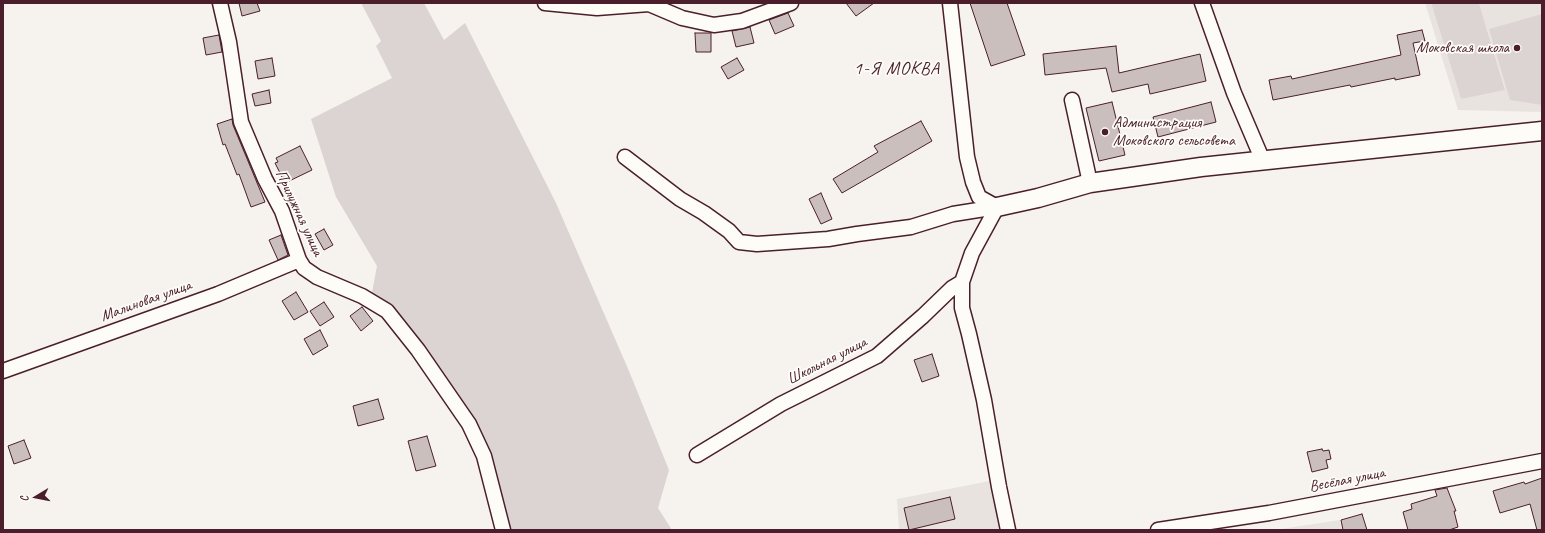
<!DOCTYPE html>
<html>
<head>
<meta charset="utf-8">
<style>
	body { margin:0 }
	#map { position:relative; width:1545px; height:533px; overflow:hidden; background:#f6f3ef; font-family:Caveat,sans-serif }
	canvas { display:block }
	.frame { position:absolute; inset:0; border:4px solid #4a1f2b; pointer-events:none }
	.north { position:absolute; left:16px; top:477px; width:40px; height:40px; -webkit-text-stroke:3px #fdfcf7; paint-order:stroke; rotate:260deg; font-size:11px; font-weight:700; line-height:16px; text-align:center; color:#4a1f2b }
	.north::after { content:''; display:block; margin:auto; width:14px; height:18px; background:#4a1f2b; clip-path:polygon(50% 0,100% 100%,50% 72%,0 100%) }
</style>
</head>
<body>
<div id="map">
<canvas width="1545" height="533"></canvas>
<div class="frame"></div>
<div class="north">С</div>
</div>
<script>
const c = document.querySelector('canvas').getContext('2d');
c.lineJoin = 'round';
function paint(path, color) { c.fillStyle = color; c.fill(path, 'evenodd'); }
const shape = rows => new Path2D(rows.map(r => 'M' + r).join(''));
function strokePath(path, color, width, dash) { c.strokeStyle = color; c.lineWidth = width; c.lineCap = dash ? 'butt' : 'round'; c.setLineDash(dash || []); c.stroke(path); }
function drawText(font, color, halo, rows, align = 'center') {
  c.font = font + ' Caveat,sans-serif'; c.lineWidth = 3.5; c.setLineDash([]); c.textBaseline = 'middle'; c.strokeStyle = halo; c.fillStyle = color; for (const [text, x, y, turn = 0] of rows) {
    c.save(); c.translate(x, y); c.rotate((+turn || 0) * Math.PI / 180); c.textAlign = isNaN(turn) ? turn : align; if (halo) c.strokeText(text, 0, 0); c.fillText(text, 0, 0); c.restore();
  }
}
paint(shape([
	[1425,3,1431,3,1461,99,1505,89,1479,3,1542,3,1542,112,1458,110],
	[1005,478,1017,530,899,530,897,499],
	[1340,520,1342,530,1274,530]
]), '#e9e3e0');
paint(shape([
	[361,3,424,3,444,40,465,23,556,203,629,371,669,470,658,508,672,530,504,530,471,423,371,298,377,266,336,197,311,119,392,78,376,46,381,41],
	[1431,3,1479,3,1505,90,1461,99],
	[1542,14,1542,105,1510,100,1489,29]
]), '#dcd4d2');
const building = shape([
	[239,3,257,3,260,11,242,16,239,3],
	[846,3,874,3,856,16,846,3],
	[970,3,1007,3,1025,55,991,66,970,3],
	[788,13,794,26,775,34,769,20,788,13],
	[750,27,754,43,736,47,732,31,750,27],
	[1422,30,1425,41,1413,43,1420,75,1395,80,1395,78,1351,87,1350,85,1273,100,1269,80,1291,76,1292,79,1401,55,1397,35,1422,30],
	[695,33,711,33,711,52,696,52,695,33],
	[219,35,222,52,206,55,203,38,219,35],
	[1116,46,1119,73,1200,54,1206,81,1150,94,1148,84,1112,92,1106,68,1045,75,1043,54,1116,46],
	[272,58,275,76,258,79,255,61,272,58],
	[737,58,744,70,728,79,721,67,737,58],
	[269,90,271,103,255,106,252,94,269,90],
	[1112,102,1125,155,1099,161,1086,108,1112,102],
	[1211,102,1216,122,1158,137,1153,117,1211,102],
	[232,119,233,125,265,202,251,207,239,174,237,175,225,144,223,145,217,124,232,119],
	[921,121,932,141,842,193,833,179,878,152,874,146,921,121],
	[300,146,312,170,285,183,275,163,278,162,276,158,300,146],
	[821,193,832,219,821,224,809,199,821,193],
	[324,229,333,245,324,250,315,234,324,229],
	[281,235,288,255,278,260,269,240,281,235],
	[296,292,308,312,294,320,282,301,296,292],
	[324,302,334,317,320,326,310,311,324,302],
	[362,307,373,321,361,331,350,316,362,307],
	[320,330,328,346,313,355,304,339,320,330],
	[932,354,939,376,922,382,914,360,932,354],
	[378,399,384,419,358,426,353,406,378,399],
	[427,436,436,466,416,471,408,441,427,436],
	[24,440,31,458,14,464,8,446,24,440],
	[1322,449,1323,451,1329,450,1331,459,1326,460,1328,468,1312,472,1307,452,1322,449],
	[1542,478,1542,530,1537,530,1530,504,1500,513,1493,491,1524,482,1525,484,1542,478],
	[1447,488,1456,511,1454,511,1458,527,1449,530,1408,530,1403,512,1412,509,1411,504,1437,496,1435,490,1447,488],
	[950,497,955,519,909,530,904,508,950,497],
	[1362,514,1367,530,1343,530,1341,520,1362,514]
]);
paint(building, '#cbbfbe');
strokePath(building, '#4a1f2b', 1);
const minor = shape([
	[220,3,229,42,241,122,265,179,282,211,299,260,304,268,317,277,362,296,387,311,418,350,469,424,484,456,503,530],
	[545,3,597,8,649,4,682,18,714,25,742,21,791,3],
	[950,3,967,157,973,182,979,197,997,207],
	[1202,3,1234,93,1263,161],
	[1072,100,1090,183],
	[625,157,680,199,704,213,729,231,739,242,757,244,828,239,857,234,911,227,953,214,997,207,972,253,962,282,962,308,969,334,984,400,999,487,1008,530],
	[3,371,218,294,299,260],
	[697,455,781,404,877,356,923,316,952,288,962,282],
	[1158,530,1269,513,1542,461]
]);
const tertiary = shape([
	[997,207,1038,198,1090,183,1201,167,1542,131]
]);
strokePath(minor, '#4a1f2b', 17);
strokePath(tertiary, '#4a1f2b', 21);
strokePath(minor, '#fdfcf7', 14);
strokePath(tertiary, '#fdfcf7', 18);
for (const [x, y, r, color] of [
	[1517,48,4,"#4a1f2b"],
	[1105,132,4,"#4a1f2b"]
]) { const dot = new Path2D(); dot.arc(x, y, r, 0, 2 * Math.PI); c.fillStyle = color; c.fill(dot); strokePath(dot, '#fdfcf7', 1.5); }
drawText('16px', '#4a1f2b', '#fdfcf7', [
	["Моковская школа",1509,48],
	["Администрация",1113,123,"left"],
	["Моковского сельсовета",1113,141,"left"]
], 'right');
drawText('16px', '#4a1f2b', '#fdfcf7', [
	["Прилужная улица",299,213,65],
	["Малиновая улица",146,301,-20],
	["Школьная улица",827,361,-27],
	["Весёлая улица",1347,480,-11]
]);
c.letterSpacing = '1px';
drawText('18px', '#4a1f2b', '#fdfcf7', [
	["1-Я МОКВА",897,69]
]);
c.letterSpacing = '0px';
</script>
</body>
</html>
